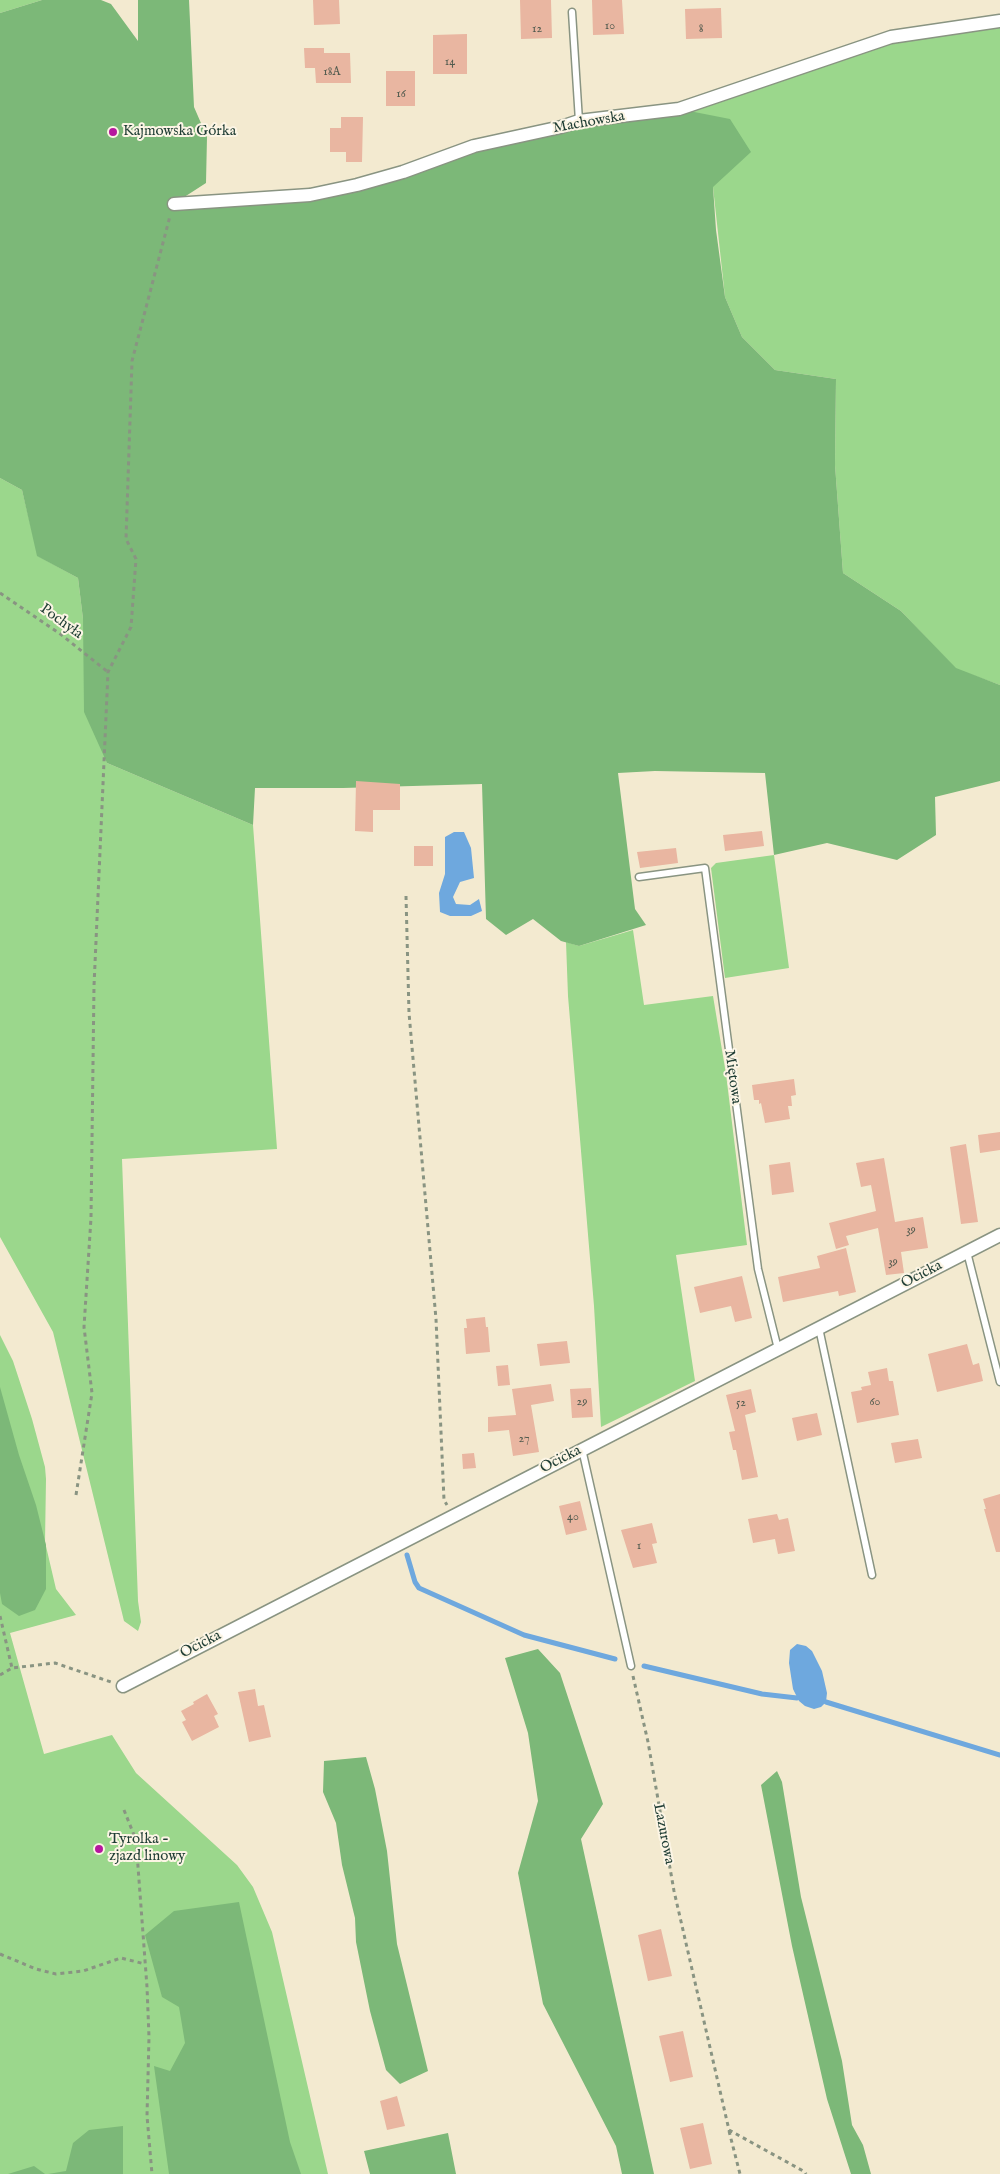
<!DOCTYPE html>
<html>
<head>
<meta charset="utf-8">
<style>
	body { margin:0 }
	canvas { display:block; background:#f3ead0 }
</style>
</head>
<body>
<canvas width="1000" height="2174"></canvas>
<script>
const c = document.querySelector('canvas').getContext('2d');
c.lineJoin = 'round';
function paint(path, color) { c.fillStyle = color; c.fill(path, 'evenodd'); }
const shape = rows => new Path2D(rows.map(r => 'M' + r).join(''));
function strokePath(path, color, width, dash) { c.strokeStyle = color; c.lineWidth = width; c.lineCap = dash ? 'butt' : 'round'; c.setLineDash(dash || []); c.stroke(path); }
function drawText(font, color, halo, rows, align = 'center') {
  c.font = font + ' "IM FELL English",serif'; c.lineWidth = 4; c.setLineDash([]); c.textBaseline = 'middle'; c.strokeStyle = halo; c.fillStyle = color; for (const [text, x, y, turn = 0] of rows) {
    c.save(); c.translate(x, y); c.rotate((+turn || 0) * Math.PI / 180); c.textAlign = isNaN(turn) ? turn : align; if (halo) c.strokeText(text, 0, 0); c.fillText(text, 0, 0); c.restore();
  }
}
paint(shape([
	[0,0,42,0,0,13],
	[1000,21,1000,685,956,669,901,611,843,573,835,465,836,379,775,370,742,337,725,297,713,187,679,109,891,37],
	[0,478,22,490,38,556,78,578,83,619,107,763,253,825,277,1149,122,1159,138,1601,141,1622,138,1631,124,1621,53,1332,0,1237],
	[774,855,789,968,725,978,711,868,716,863],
	[633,930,644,1005,713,996,726,1074,747,1245,676,1255,695,1381,601,1427,594,1306,568,996,566,942,579,946],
	[0,1335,13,1361,32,1419,45,1467,46,1479,45,1542,56,1589,76,1615,10,1633,44,1754,112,1735,136,1773,237,1865,253,1887,272,1932,328,2174,0,2174]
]), '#9bd78c');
paint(shape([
	[42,0,101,0,111,4,138,41,138,0,189,0,194,107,207,137,206,183,175,203,310,195,474,145,679,109,730,119,751,152,713,187,716,230,725,297,742,337,775,370,836,379,835,465,843,573,901,611,956,668,1000,685,1000,781,935,797,936,835,897,860,827,843,774,855,765,773,655,771,618,773,635,909,646,925,579,946,561,941,533,919,506,935,486,919,482,784,343,788,255,788,253,825,107,763,84,712,83,619,78,578,37,556,22,490,0,478,0,13],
	[0,1387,19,1455,36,1505,46,1545,46,1589,35,1610,19,1616,2,1604,0,1593],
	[538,1649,560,1673,603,1804,581,1839,654,2174,622,2174,616,2146,543,2004,518,1873,538,1801,528,1733,505,1658],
	[366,1757,375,1789,387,1851,397,1944,428,2071,400,2084,386,2070,370,2011,356,1942,355,1918,342,1865,336,1823,323,1792,324,1761],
	[777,1771,782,1782,801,1897,842,2061,852,2125,863,2145,871,2174,851,2174,827,2099,792,1946,761,1785],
	[239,1902,290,2142,301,2174,169,2174,154,2066,170,2071,185,2043,179,2007,162,1997,145,1935,174,1911],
	[123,2126,123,2174,48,2174,66,2171,73,2143,89,2130],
	[448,2133,456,2174,370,2174,364,2151],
	[34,2166,45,2174,8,2174]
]), '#7cb878');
paint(shape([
	[454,832,464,832,471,848,474,878,460,882,453,897,456,904,470,905,479,899,482,911,471,916,450,916,440,912,439,893,445,874,445,837],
	[797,1644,806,1646,812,1651,822,1671,827,1693,826,1702,821,1707,814,1709,805,1706,799,1701,793,1689,789,1663,790,1650]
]), '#6ea8de');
strokePath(shape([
	[407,1555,415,1582,419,1588,524,1635,615,1659],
	[644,1666,762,1694,797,1698],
	[826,1702,1000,1755]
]), '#6ea8de', 5);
paint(shape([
	[313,0,339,0,340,24,314,25],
	[520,0,551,0,552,38,521,39],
	[592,0,622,0,624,34,593,35],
	[721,8,722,38,686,39,685,9],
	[467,34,467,74,433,74,433,35],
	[304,48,324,48,324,53,350,53,351,83,316,83,315,68,305,68],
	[386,71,415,71,415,106,386,106],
	[341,117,363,117,362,162,346,162,346,152,330,152,330,128,341,128],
	[356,781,400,784,400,810,373,810,373,832,355,831],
	[762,831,764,846,725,851,723,835],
	[414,846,433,846,433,866,414,866],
	[676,848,678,863,640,868,637,852],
	[794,1079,796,1095,791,1096,792,1106,788,1106,790,1119,765,1123,761,1103,759,1104,759,1100,754,1100,752,1085],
	[1000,1132,1000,1150,980,1153,978,1135],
	[966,1144,978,1222,961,1224,950,1147],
	[884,1158,895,1222,923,1217,928,1248,901,1252,904,1273,886,1275,878,1228,846,1236,849,1245,836,1249,829,1223,876,1211,871,1185,861,1187,856,1163],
	[790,1162,794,1192,772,1195,769,1165],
	[846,1248,856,1292,839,1296,838,1291,783,1302,778,1277,820,1268,817,1256],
	[742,1276,752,1318,735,1322,731,1306,700,1313,694,1287],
	[485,1317,486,1327,488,1327,490,1352,466,1354,464,1328,467,1328,466,1319],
	[567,1341,570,1363,540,1366,537,1344],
	[967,1344,973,1365,979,1363,983,1381,937,1392,928,1354],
	[508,1365,510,1385,498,1386,496,1366],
	[887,1368,889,1381,893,1381,899,1415,857,1423,851,1392,862,1390,861,1387,871,1385,868,1372],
	[551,1384,554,1401,531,1405,539,1452,513,1456,509,1430,488,1432,488,1417,516,1415,512,1389],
	[591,1388,593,1417,572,1418,570,1389],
	[751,1389,756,1412,745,1415,758,1477,742,1480,736,1450,733,1450,729,1432,735,1431,726,1395],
	[817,1413,822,1435,797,1441,792,1418],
	[918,1439,922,1458,895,1463,891,1443],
	[474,1453,476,1468,463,1469,462,1454],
	[1000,1494,1000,1552,996,1552,984,1509,986,1509,983,1499],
	[580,1501,587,1530,566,1535,559,1506],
	[777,1514,779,1520,788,1518,795,1551,778,1554,775,1539,753,1543,748,1519],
	[652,1523,657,1543,652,1544,657,1563,633,1568,621,1530],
	[255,1689,258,1706,264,1705,271,1737,249,1742,238,1692],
	[207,1694,218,1714,214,1716,219,1727,192,1741,182,1722,186,1720,181,1711,194,1704,193,1702],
	[661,1929,672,1976,648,1981,638,1935],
	[683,2031,693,2077,670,2082,659,2036],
	[397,2096,405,2126,387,2130,380,2101],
	[703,2123,712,2164,690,2169,680,2128]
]), '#e9b6a1');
const lane = shape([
	[572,12,579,121],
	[639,877,705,868,758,1269,778,1349],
	[967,1252,1000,1382],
	[819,1328,872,1575],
	[582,1449,631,1666]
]);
const street = shape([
	[174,204,310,195,357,185,403,172,474,146,561,127,579,121,679,109,891,37,1000,21],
	[123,1686,1000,1235]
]);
strokePath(lane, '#899482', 9);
strokePath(street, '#899482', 15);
strokePath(shape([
	[0,593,59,633,108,672],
	[406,896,409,1013,436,1319,444,1500,447,1505],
	[76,1495,92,1393,84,1327,91,1218,94,986,108,672,131,627,136,559,126,539,132,361,170,216],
	[0,1616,12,1668],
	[0,1675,12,1668,55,1663,111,1682],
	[633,1676,648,1742,674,1891,729,2130,805,2172,806,2174],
	[124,1810,136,1840,147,1987,149,2037,147,2116,152,2174],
	[0,1954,36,1969,56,1974,83,1971,121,1958,145,1964],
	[729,2131,740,2174]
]), '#899482', 3, [4, 4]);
strokePath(lane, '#fff', 6);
strokePath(street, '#fff', 12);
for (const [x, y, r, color] of [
	[113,132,5,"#b5179e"],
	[99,1849,5,"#b5179e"]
]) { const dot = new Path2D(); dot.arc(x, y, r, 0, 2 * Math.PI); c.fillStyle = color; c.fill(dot); strokePath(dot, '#fcf5e5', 2); }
drawText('12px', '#525b4f', null, [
	["10",610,27],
	["12",537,30],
	["8",701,30],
	["14",450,63],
	["18A",332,73],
	["16",401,95],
	["39",911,1231],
	["39",893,1263],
	["29",582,1403],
	["60",875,1403],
	["52",741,1404],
	["27",524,1440],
	["40",573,1518],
	["1",639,1547]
]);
drawText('15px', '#1f3d34', '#fcf5e5', [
	["Machowska",589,123,-10],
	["Pochyła",61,622,36],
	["Miętowa",732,1077,82],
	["Ocicka",922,1275,-27],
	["Ocicka",561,1460,-27],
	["Ocicka",201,1645,-27],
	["Lazurowa",663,1834,79]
]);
drawText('15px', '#1f3d34', '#fcf5e5', [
	["Kajmowska Górka",123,132],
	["Tyrolka -",109,1840],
	["zjazd linowy",109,1857]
], 'left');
</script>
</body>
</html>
